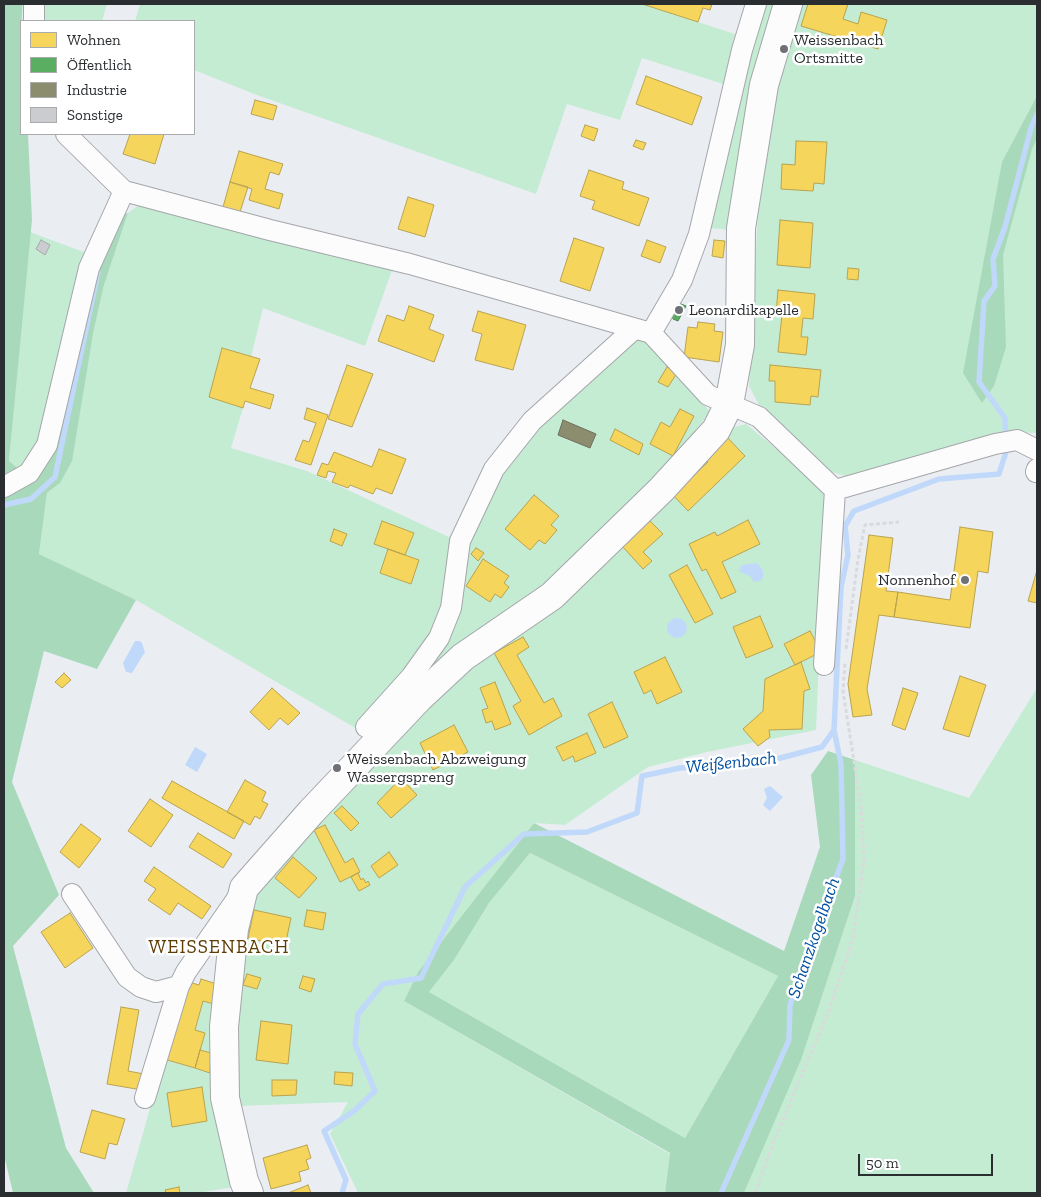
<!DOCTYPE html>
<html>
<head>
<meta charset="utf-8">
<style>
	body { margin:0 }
	#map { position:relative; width:1041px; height:1197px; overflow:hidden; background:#eaeef3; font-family:"Zilla Slab",serif }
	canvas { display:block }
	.frame { position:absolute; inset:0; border:5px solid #2b2e31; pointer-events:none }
	.legend { position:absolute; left:20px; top:20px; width:175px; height:115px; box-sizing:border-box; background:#fff; border:1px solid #aaabad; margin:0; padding:6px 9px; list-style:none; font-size:15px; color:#2b2e31 }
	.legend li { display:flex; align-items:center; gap:10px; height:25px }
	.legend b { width:25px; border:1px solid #aaabad }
	.scale { position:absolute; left:858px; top:1154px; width:135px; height:22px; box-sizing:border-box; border:2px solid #2b2e31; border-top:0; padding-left:6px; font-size:15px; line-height:18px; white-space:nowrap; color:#2b2e31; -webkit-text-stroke:4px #fff; paint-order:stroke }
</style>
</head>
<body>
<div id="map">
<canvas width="1041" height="1197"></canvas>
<div class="frame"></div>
<ul class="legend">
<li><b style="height:14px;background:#f6d55c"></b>Wohnen</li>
<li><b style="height:14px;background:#5aae61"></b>Öffentlich</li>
<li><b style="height:14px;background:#8c8c6e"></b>Industrie</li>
<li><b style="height:14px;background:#caccd0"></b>Sonstige</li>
</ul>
<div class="scale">50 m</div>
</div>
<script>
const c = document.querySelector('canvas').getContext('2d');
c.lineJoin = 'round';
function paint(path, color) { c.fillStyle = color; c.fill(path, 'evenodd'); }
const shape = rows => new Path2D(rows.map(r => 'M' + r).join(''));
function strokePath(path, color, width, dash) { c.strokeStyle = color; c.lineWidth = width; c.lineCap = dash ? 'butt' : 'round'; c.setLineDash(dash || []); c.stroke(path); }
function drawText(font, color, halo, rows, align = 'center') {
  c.font = font + ' "Zilla Slab",serif'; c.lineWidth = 5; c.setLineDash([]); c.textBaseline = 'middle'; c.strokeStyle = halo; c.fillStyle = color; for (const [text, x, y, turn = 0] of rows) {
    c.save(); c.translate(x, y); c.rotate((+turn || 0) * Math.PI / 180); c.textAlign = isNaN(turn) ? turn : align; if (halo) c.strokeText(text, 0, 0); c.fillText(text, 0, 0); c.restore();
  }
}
paint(shape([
	[22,4,107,4,102,21,23,21],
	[140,4,642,4,735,34,723,84,642,58,620,120,567,104,536,194,257,95,194,70,194,21,135,21],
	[760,4,780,4,732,230,708,228],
	[796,4,1037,4,1037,433,1015,432,849,477,832,472,760,407,749,386,758,211,765,130],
	[139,205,392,270,365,346,263,308,251,357,222,348,210,397,243,408,231,448,307,471,464,544,496,478,539,423,636,339,649,342,678,372,710,412,664,470,547,583,369,736,136,600,39,554,47,493,60,483,104,285,128,213],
	[382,521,414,533,405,555,419,560,411,584,380,573,388,549,374,544],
	[30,232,89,254,41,443,23,473,9,461],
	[746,424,826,490,816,730,707,752,648,767,565,825,534,823,418,972,404,1001,670,1154,665,1193,358,1193,330,1134,348,1102,239,1106,237,992,256,895,418,711,731,428],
	[1037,688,1037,1193,744,1193,801,1060,855,896,855,760,969,798],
	[530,853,778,976,685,1138,429,992,454,960,489,903],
	[203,1001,217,1005,211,1053,200,1050,205,1033,195,1030],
	[164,1059,210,1073,221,1141,234,1187,197,1193,126,1193]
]), '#c4ecd3');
paint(shape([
	[4,4,22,4,21,134,28,134,32,220,9,461,32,480,103,245,123,214,128,213,104,285,93,334,72,461,60,483,47,493,39,554,136,600,97,669,44,651,12,782,59,895,13,946,66,1148,94,1193,13,1193,4,1155],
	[1037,96,1037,139,1032,149,1003,255,1006,347,994,386,982,403,963,373,1002,162],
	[828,751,855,760,855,896,801,1060,744,1193,665,1193,670,1153,404,1001,418,972,534,823,784,951,820,847,811,775],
	[530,853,778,976,685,1138,429,992,454,960,489,903]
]), '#a9d9bb');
paint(shape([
	[757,563,763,571,763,578,760,581,754,582,751,577,739,571,741,565],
	'667 628a10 10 0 1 1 20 0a10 10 0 1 1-20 0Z',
	[135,641,140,641,142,643,145,652,132,673,126,672,123,663],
	[195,747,207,754,197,772,185,765],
	[770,786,783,797,770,811,763,805,767,798,764,789]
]), '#c0d8f9');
const homes = shape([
	[642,4,712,4,710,10,703,8,698,22,642,4],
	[808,4,848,4,843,19,858,24,861,12,887,20,878,49,801,26,808,4],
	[646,76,702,97,692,125,636,104,646,76],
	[255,100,277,106,273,120,251,114,255,100],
	[585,125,598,129,594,141,581,136,585,125],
	[130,134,164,134,155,164,123,154,130,134],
	[636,140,646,143,643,150,633,146,636,140],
	[796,141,827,142,824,184,814,183,813,191,781,189,782,164,795,165,796,141],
	[239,151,283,164,279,175,270,172,265,189,283,194,279,209,249,200,252,189,230,182,239,151],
	[589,170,624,182,622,189,649,198,639,226,592,209,595,201,580,196,589,170],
	[230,182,248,187,240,212,223,207,230,182],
	[408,197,434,205,425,237,398,229,408,197],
	[780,220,813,223,810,268,777,265,780,220],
	[574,238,604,248,590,291,560,281,574,238],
	[647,240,666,247,660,263,641,256,647,240],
	[714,240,725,241,723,258,712,256,714,240],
	[848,268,859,269,858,280,847,279,848,268],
	[778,290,815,294,813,319,803,318,801,337,808,337,806,355,778,352,782,315,776,314,778,290],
	[409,306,434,315,429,329,444,335,434,362,378,341,387,315,404,321,409,306],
	[478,311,526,325,513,370,475,360,482,334,472,331,478,311],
	[698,322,715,324,714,331,723,332,719,362,684,357,688,327,697,328,698,322],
	[222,348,260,359,250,388,274,395,270,409,245,401,243,408,209,397,222,348],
	[347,365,373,374,352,427,328,419,347,365],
	[770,365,821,370,818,397,811,396,810,405,775,402,775,381,769,381,770,365],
	[667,367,677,373,668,387,658,382,667,367],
	[307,408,328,415,311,465,295,460,303,440,309,442,316,423,304,419,307,408],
	[680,409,694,416,673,456,650,444,661,422,670,427,680,409],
	[615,429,643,444,639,455,610,440,615,429],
	[725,435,745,456,688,511,673,495,708,462,702,456,725,435],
	[379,449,406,459,392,494,376,488,373,494,350,485,348,488,332,482,336,473,328,471,326,478,317,475,322,463,328,465,334,452,372,467,379,449],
	[534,495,559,516,551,525,557,530,545,544,539,540,530,550,505,529,534,495],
	[748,520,760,544,722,562,736,592,721,599,706,569,702,571,689,544,715,532,717,536,748,520],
	[382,521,414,533,405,555,374,544,382,521],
	[650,521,663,534,643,552,652,561,643,569,622,546,650,521],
	[960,527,993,532,988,573,978,571,970,628,894,617,898,592,950,600,960,527],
	[334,529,347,534,342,546,330,541,334,529],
	[869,535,893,538,886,591,898,592,894,617,879,615,867,689,872,715,853,717,848,684,869,535],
	[476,548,484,553,478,561,471,554,476,548],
	[388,549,419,560,411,584,380,573,388,549],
	[483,559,509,576,504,583,509,587,501,598,495,594,490,602,466,586,483,559],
	[687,565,713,614,695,623,669,575,687,565],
	[1037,570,1037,603,1028,601,1037,570],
	[760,616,773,647,746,658,733,627,760,616],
	[810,631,821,652,795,665,784,644,810,631],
	[523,637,529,647,517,655,544,703,553,698,562,716,529,735,513,706,521,701,494,653,523,637],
	[665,657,682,692,657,704,651,690,644,694,634,672,665,657],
	[801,662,810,689,804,691,802,729,769,730,770,737,758,746,743,729,763,711,765,679,801,662],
	[64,673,71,680,62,688,55,682,64,673],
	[960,676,986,685,969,737,943,729,960,676],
	[495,682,511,724,495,730,492,721,486,723,482,710,488,708,480,688,495,682],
	[272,688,300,713,288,725,280,718,269,730,250,712,272,688],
	[903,688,918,693,905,730,892,725,903,688],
	[612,702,628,737,604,748,588,714,612,702],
	[454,725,468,752,433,770,420,743,454,725],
	[587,733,596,753,575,762,573,756,563,761,556,747,587,733],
	[401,778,417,795,391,818,377,803,401,778],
	[245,780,266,792,262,801,268,804,260,819,255,816,250,825,227,812,245,780],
	[172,781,244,821,234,839,162,798,172,781],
	[150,799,173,815,151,847,128,831,150,799],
	[342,806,359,823,351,831,334,813,342,806],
	[81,824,101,839,79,868,60,852,81,824],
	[325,825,345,863,353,858,360,872,340,882,314,830,325,825],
	[198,833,232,854,223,868,189,847,198,833],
	[389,852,398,865,379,878,371,866,389,852],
	[293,857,317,878,299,898,275,878,293,857],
	[154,867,211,906,202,919,178,903,170,915,148,900,156,889,144,881,154,867],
	[358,873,361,880,363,878,366,883,368,881,370,885,359,891,351,877,358,873],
	[254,910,291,918,285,946,248,938,254,910],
	[307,910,326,913,323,930,304,926,307,910],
	[70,913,93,948,65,968,41,932,70,913],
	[247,974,261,978,257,989,243,985,247,974],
	[303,976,315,979,311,992,299,988,303,976],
	[201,979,220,985,217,1005,203,1001,195,1030,205,1033,195,1068,164,1059,186,981,199,985,201,979],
	[121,1007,139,1010,128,1071,144,1074,142,1090,107,1084,121,1007],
	[261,1021,292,1025,288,1064,256,1060,261,1021],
	[200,1050,211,1053,210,1073,195,1068,200,1050],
	[335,1072,353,1073,352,1086,334,1084,335,1072],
	[272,1080,297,1080,296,1095,272,1096,272,1080],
	[202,1087,207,1121,172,1127,167,1093,202,1087],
	[92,1110,125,1119,117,1145,109,1143,105,1159,80,1152,92,1110],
	[307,1145,311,1158,306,1160,309,1169,299,1172,301,1181,271,1189,263,1158,307,1145],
	[308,1185,311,1193,288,1193,308,1185],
	[179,1187,180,1193,166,1193,165,1190,179,1187]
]);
paint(homes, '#f6d55c');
strokePath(homes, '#b9a34f', 1);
const public = shape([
	[676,302,686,306,678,321,673,319,671,314,676,302]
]);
paint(public, '#5aae61');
strokePath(public, '#4c8853', 1);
const industry = shape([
	[563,420,596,434,590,448,558,435,563,420]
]);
paint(industry, '#8c8c6e');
strokePath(industry, '#6f705c', 1);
strokePath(shape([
	[4,505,31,499,55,477,98,272],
	[342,1193,346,1180,324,1131,354,1111,375,1091,355,1044,358,1014,383,984,421,978,465,887,524,834,587,832,637,813,642,776,680,768,769,761,822,747,834,730,841,587,848,555,845,526,854,511,939,479,999,474,1006,452,1005,418,979,382,984,301,995,286,993,259,1005,227,1031,128,1037,114],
	[721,1193,789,1040,790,1005,843,859,841,764,834,730]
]), '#c0d8f9', 5.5);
const building = shape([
	[41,240,50,245,45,255,36,249,41,240]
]);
paint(building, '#caccd0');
strokePath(building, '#a6a9ac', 1);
const street = shape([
	[34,4,34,21],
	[66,134,124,191,270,230,410,264,651,333,708,395,759,417,835,490,995,444,1017,440,1037,450],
	[651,333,682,280,699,234,742,50,756,4],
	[1036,472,1037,469],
	[4,487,29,473,47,445,89,268,124,191],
	[824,665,835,490],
	[366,727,411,677,439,638,451,608,460,541,494,469,532,421,634,329],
	[72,894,127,977,141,987,156,992,179,986,186,972,238,897],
	[145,1098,179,986]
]);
const secondary = shape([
	[249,1193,244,1181,225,1098,224,1027,234,929,244,888,311,812,419,698,463,657,552,596,661,490,716,430,729,404,740,345,741,228,764,85,788,4]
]);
strokePath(street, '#a4a6aa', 22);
strokePath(secondary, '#a4a6aa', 30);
strokePath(shape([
	[846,649,858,559,865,525,899,522],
	[755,1193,775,1139,828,1013,853,939,864,859,861,805,843,692,845,663]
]), '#d9dadc', 3, [4, 2.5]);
strokePath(street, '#fcfcfd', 20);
strokePath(secondary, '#fcfcfd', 28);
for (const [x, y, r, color] of [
	[784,49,5,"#6e7175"],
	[679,310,5,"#6e7175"],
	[965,580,5,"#6e7175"],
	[337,768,5,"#6e7175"]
]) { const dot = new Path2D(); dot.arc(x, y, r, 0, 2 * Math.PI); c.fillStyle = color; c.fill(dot); strokePath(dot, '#fff', 2); }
drawText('16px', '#2b2e31', '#fff', [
	["Weissenbach",794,40],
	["Ortsmitte",794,58],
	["Leonardikapelle",689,310],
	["Nonnenhof",955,580,"right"],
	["Weissenbach Abzweigung",347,759],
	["Wassergspreng",347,777]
], 'left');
drawText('italic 18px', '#0050a2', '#fff', [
	["Weißenbach",731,763,-6],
	["Schanzkogelbach",814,938,-71]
]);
c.letterSpacing = '1px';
drawText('19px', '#5d3c03', '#fff', [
	["WEISSENBACH",219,948]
]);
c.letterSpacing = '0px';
</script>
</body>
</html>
